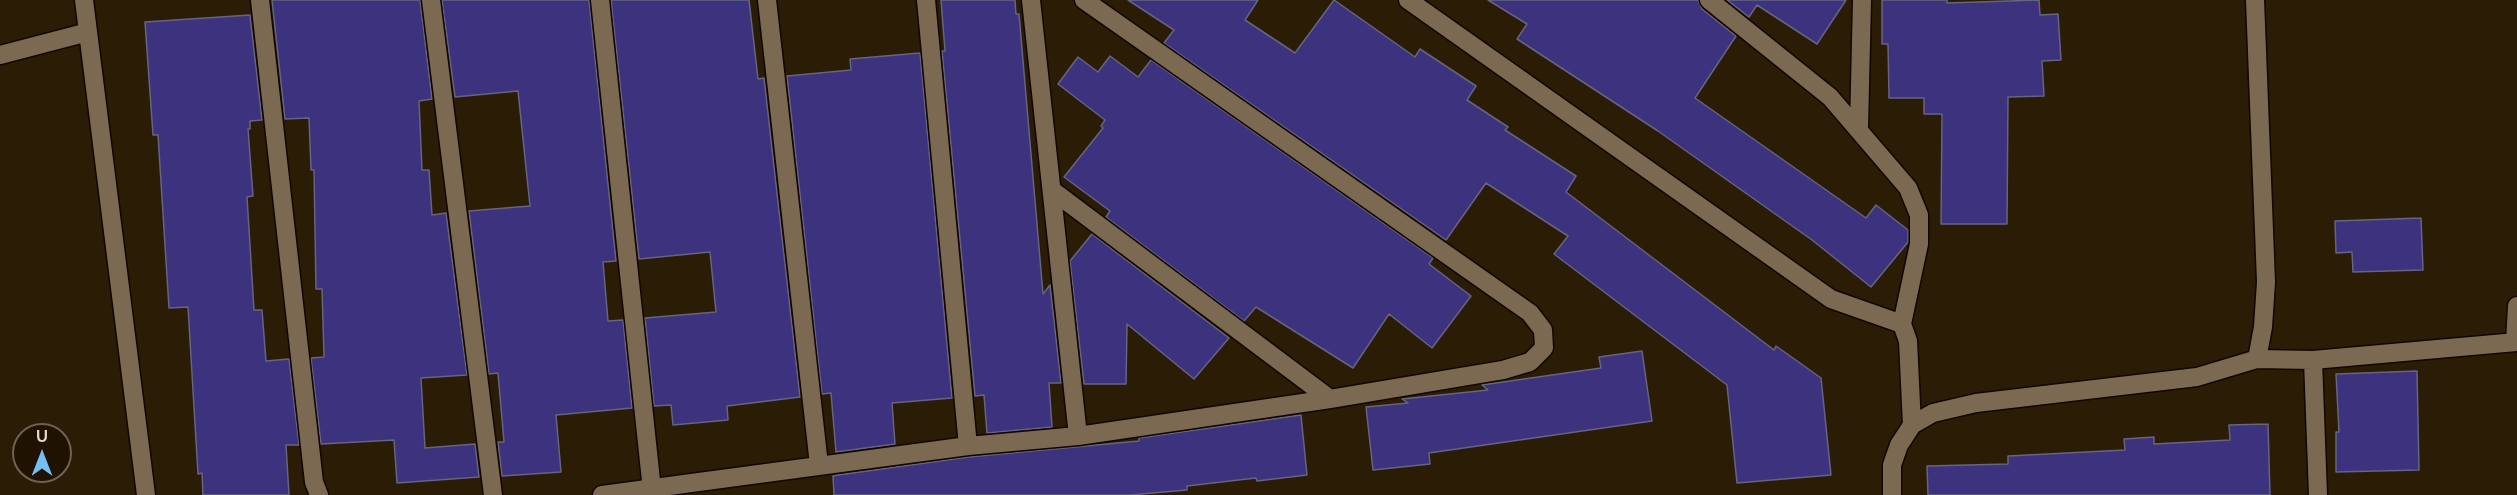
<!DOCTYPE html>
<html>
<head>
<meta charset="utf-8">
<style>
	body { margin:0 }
	#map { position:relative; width:2517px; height:495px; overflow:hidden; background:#2a1c05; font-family:Raleway,sans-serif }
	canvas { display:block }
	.north { position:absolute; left:12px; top:423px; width:60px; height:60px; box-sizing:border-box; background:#201200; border:2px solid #6e6252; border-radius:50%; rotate:0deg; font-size:16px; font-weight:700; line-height:24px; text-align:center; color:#e3dacc }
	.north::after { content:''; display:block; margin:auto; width:21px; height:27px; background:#74c0f6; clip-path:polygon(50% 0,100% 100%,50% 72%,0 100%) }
</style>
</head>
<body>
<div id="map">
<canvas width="2517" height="495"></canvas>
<div class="north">U</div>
</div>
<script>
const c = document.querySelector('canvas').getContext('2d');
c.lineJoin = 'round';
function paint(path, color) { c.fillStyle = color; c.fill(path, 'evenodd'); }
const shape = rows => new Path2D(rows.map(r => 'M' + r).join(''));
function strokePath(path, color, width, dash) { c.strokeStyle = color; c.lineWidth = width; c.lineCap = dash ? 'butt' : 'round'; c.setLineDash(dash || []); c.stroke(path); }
const building = shape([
	[272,0,420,0,432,99,419,101,422,170,429,170,432,215,446,213,467,375,421,378,425,448,475,444,479,477,397,483,394,440,321,444,311,358,324,357,322,289,316,289,314,170,311,170,309,118,285,119,272,0],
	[442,0,589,0,616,261,603,262,608,321,623,320,632,408,556,415,561,472,502,476,498,442,504,442,498,373,489,374,469,211,530,206,518,91,455,97,442,0],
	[611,0,749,0,758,79,764,78,800,397,727,406,728,420,673,425,671,405,654,406,645,318,716,312,710,252,639,259,611,0],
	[941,0,1015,0,1016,14,1019,14,1043,294,1050,285,1061,383,1049,383,1052,427,987,433,984,395,975,396,942,51,945,51,941,0],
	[1128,0,1258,0,1245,20,1295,53,1334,0,1415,57,1420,49,1476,86,1467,100,1508,127,1505,130,1576,176,1566,192,1774,350,1776,346,1821,378,1831,475,1737,483,1727,385,1554,254,1568,236,1486,183,1446,240,1164,43,1174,30,1128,0],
	[1488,0,1698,0,1702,9,1736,36,1695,98,1866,218,1876,205,1908,230,1908,242,1871,287,1812,240,1658,131,1517,39,1527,24,1488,0],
	[1727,0,1846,0,1817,44,1757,5,1749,17,1727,0],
	[1882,0,1947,0,1947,3,2039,0,2040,15,2058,14,2061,60,2042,61,2044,96,2008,97,2007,224,1941,224,1942,114,1924,114,1924,98,1889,98,1888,44,1882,44,1882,0],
	[250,15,262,120,250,121,250,129,248,129,253,196,247,197,254,310,262,310,266,361,289,359,299,445,286,445,289,495,203,495,202,473,198,474,188,307,169,308,158,135,153,135,145,22,250,15],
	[920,53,952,398,892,403,895,444,836,452,831,393,822,394,787,76,851,70,850,59,920,53],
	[1110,56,1138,77,1151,60,1433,258,1429,264,1471,296,1432,348,1389,314,1353,368,1256,307,1244,321,1106,217,1110,211,1064,177,1103,128,1101,126,1105,120,1058,84,1078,57,1098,72,1110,56],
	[2421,218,2423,270,2353,272,2352,252,2336,253,2335,221,2421,218],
	[1092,234,1229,338,1194,379,1127,324,1126,384,1084,384,1070,261,1092,234],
	[1642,351,1652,421,1429,453,1430,464,1373,470,1366,407,1408,403,1402,399,1488,390,1482,385,1601,368,1599,357,1642,351],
	[2417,371,2419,470,2336,472,2336,432,2339,432,2336,374,2417,371],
	[1301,415,1307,475,1257,481,1256,478,1187,486,1187,490,1130,495,834,495,833,476,838,475,969,457,1139,441,1139,438,1301,415],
	[2268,424,2270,495,1928,495,1927,466,2008,464,2008,456,2125,450,2124,439,2154,437,2154,444,2230,440,2229,425,2268,424]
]);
paint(building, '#3d327e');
strokePath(building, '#656580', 1.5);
const minor = shape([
	[84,0,146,495],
	[260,0,314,482,319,495],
	[431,0,493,495],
	[600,0,652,490],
	[767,0,819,465],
	[926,0,968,446],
	[1031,0,1078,436],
	[1408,0,1831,299,1902,324,1919,244,1919,215,1908,188,1830,97,1709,0],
	[0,55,88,32],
	[1859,128,1862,0],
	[1053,191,1330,399],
	[1902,324,1908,341,1912,425],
	[2515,342,2517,306],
	[2257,359,2313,360,2517,342],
	[2313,360,2318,495],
	[602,495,968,446,1078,436,1330,399,1503,370,1530,362,1544,348,1543,330,1530,313,1084,0],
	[1892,495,1892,465,1899,445,1912,425,1933,413,1976,403,2197,377,2257,359,2263,327,2266,282,2255,0]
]);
strokePath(minor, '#120600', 21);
strokePath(minor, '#7b6951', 18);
</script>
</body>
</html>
